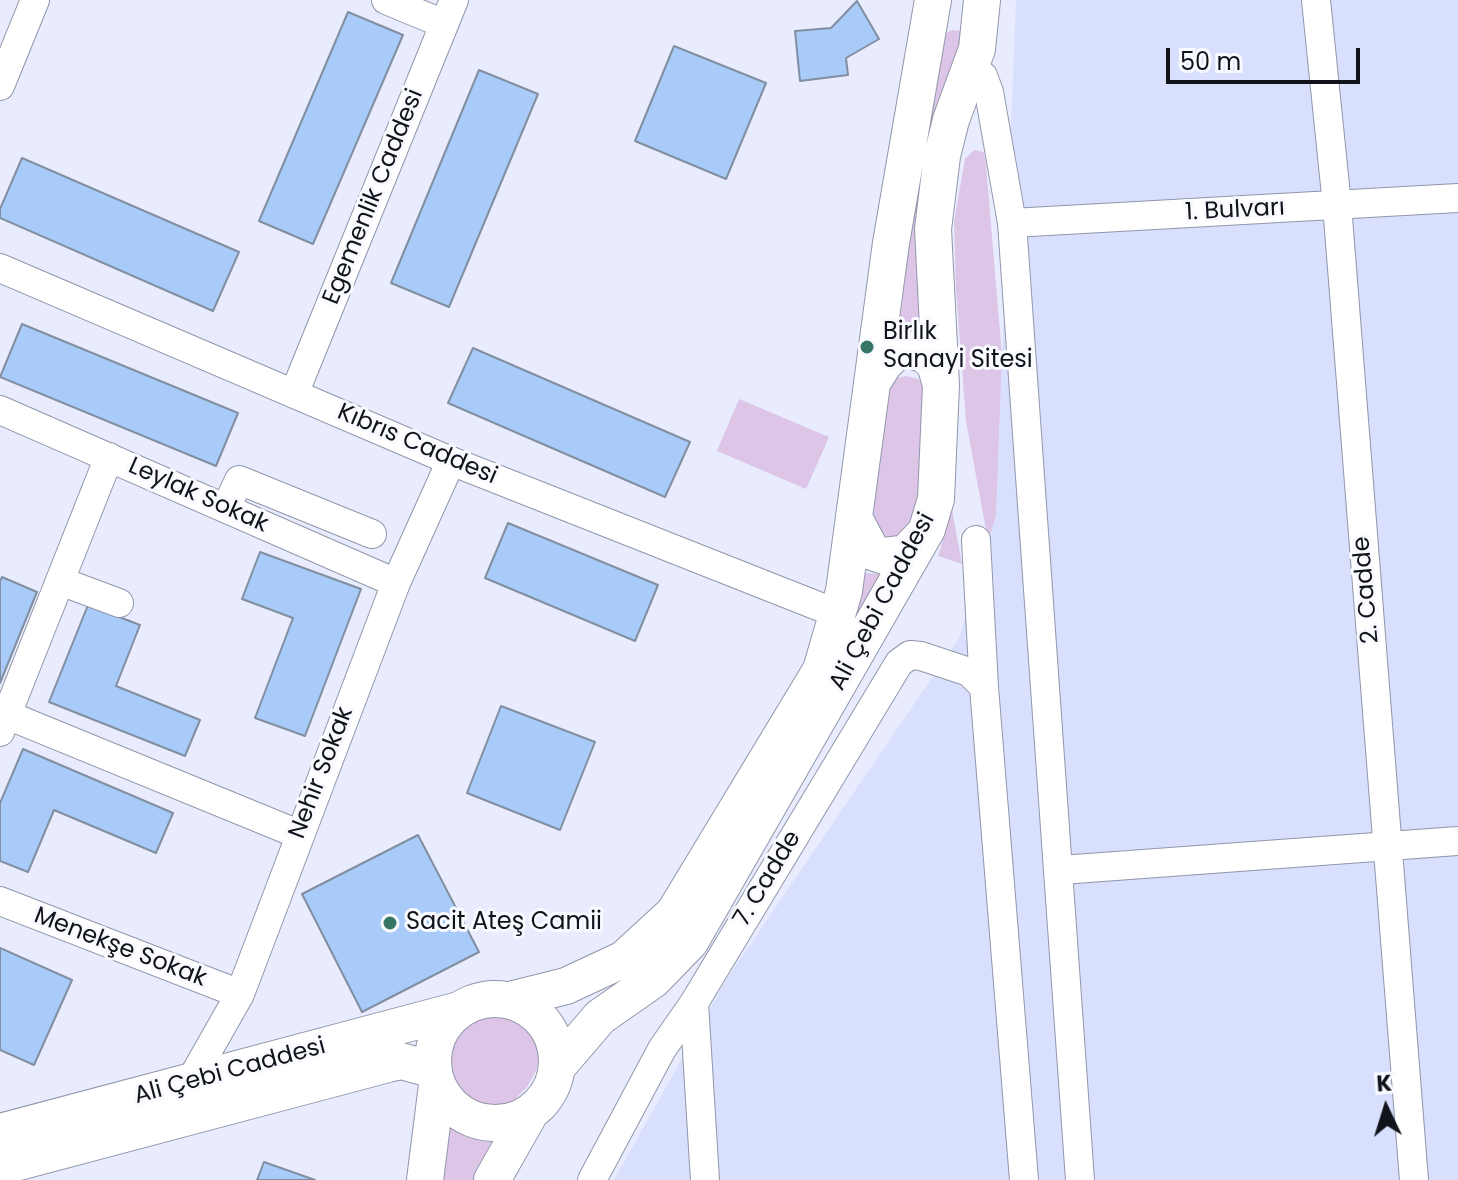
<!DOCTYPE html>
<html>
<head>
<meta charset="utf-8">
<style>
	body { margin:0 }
	#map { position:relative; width:1458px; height:1180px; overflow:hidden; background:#e8ecfe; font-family:Poppins,sans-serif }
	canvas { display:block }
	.north { position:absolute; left:1346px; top:1068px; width:80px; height:80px; -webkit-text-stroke:6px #f9faff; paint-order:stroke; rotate:356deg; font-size:22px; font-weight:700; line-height:32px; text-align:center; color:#11131a }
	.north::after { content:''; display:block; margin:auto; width:28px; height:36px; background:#11131a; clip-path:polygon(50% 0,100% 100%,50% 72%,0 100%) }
	.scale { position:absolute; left:1166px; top:48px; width:194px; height:36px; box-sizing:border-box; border:4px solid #11131a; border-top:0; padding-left:10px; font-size:24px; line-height:28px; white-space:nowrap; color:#11131a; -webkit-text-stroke:6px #f9faff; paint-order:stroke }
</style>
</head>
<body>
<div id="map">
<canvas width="1458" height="1180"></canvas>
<div class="north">K</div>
<div class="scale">50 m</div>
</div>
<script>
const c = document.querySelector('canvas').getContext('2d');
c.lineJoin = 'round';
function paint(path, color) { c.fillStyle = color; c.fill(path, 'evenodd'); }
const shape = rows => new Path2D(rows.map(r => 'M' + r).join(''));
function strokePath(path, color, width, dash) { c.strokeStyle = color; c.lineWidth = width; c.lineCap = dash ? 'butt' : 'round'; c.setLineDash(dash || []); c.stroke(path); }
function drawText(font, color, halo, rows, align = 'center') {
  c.font = font + ' Poppins,sans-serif'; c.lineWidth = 6; c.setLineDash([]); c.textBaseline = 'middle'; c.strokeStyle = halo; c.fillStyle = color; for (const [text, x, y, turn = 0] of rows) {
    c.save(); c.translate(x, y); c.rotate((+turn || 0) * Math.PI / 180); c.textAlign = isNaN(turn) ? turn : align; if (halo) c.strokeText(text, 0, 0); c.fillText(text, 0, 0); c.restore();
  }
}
paint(shape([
	[1016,0,1458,0,1458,1180,614,1180,726,980,959,638,996,516]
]), '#d9e0fd');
paint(shape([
	[951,30,962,31,927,343,897,344,913,210,943,36],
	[974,150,984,152,986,165,1002,356,996,516,988,541,966,421,956,289,954,222,965,159],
	[906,376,918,379,927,388,926,486,909,536,882,539,871,529,890,387,898,378],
	[739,399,829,437,806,489,717,451],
	[952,510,962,564,938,556],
	[858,572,886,575,848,640],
	[492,1016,525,1022,539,1049,537,1069,527,1087,514,1100,499,1106,481,1105,465,1097,453,1081,451,1064,454,1046,463,1031,475,1021],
	[448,1123,471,1136,499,1137,473,1180,439,1180]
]), '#dcc5e7');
const building = shape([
	[857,1,879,39,846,58,848,75,800,81,795,31,831,28,857,1],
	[348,12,403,35,313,244,259,221,348,12],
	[674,46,766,83,726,179,635,141,674,46],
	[479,70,538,94,449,307,391,283,479,70],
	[22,158,239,252,213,311,0,218,0,209,22,158],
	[22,324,238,413,216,466,0,377,22,324],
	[473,348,690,442,665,497,448,403,473,348],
	[508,523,658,585,635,641,485,578,508,523],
	[260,552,361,589,305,736,255,718,293,618,242,599,260,552],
	[2,577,37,592,0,683,0,581,2,577],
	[88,605,140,625,116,686,200,720,185,756,49,702,88,605],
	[501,706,595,742,560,830,467,793,501,706],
	[23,749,173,813,156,853,54,810,28,872,0,861,0,803,23,749],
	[418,835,479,952,362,1012,302,894,418,835],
	[0,948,72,980,34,1065,0,1050,0,948],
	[264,1162,315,1180,257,1180,264,1162]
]);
paint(building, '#a8cbf9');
strokePath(building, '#818fa0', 2);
const minor = shape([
	[386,0,444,24],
	[1316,0,1337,205,1414,1180],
	[972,68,983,76,989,92,1012,223,1080,1180],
	[0,86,35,0],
	[1012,223,1458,198],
	[0,268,451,461,838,614],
	[294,394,454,0],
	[0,410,396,583],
	[226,508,239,480,372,534],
	[976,540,984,687,1024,1180],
	[60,581,119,603],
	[0,712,298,834],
	[0,732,109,457],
	[1061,870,1458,841],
	[0,901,240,994],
	[694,1003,705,1180],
	[190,1082,240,994,396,583,451,461],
	[592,1180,662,1049,694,1003,899,663,910,655,921,656,969,672,984,687]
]);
const major = shape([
	[872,383,884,364,897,351,910,350,925,355,935,364,941,385],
	[855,520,872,552,884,556,906,553,924,534],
	'433 1061a62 62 0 1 1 124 0a62 62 0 1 1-124 0Z',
	[510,1000,566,986,624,959,674,913,821,670,844,591,891,243,933,0],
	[558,1066,600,1017,653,980,690,942,927,529,936,499,941,385,933,229,942,156,951,120,977,49,982,0],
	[0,1132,459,1010],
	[0,1167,388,1064,401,1061,434,1070],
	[425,1180,437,1085],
	[492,1180,530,1113]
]);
strokePath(minor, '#9196aa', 30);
strokePath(major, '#9196aa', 38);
strokePath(minor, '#fff', 28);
strokePath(major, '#fff', 36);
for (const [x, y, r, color] of [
	[867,347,8,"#357667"],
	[390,923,8,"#357667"]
]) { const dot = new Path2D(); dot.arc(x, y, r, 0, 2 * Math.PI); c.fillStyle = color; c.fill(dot); strokePath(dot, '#f9faff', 3); }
drawText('24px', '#11131a', '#f9faff', [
	["Egemenlik Caddesi",374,197,-68],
	["1. Bulvarı",1235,211,-3],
	["Kıbrıs Caddesi",417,445,23],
	["Leylak Sokak",198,496,24],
	["2. Cadde",1367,590,-95],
	["Ali Çebi Caddesi",883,602,-62],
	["Nehir Sokak",322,773,-69],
	["7. Cadde",768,879,-59],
	["Menekşe Sokak",120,948,21],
	["Ali Çebi Caddesi",230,1072,-15]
]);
drawText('24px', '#11131a', '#f9faff', [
	["Birlık",883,333],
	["Sanayi Sitesi",883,361],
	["Sacit Ateş Camii",406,923]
], 'left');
</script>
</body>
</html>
